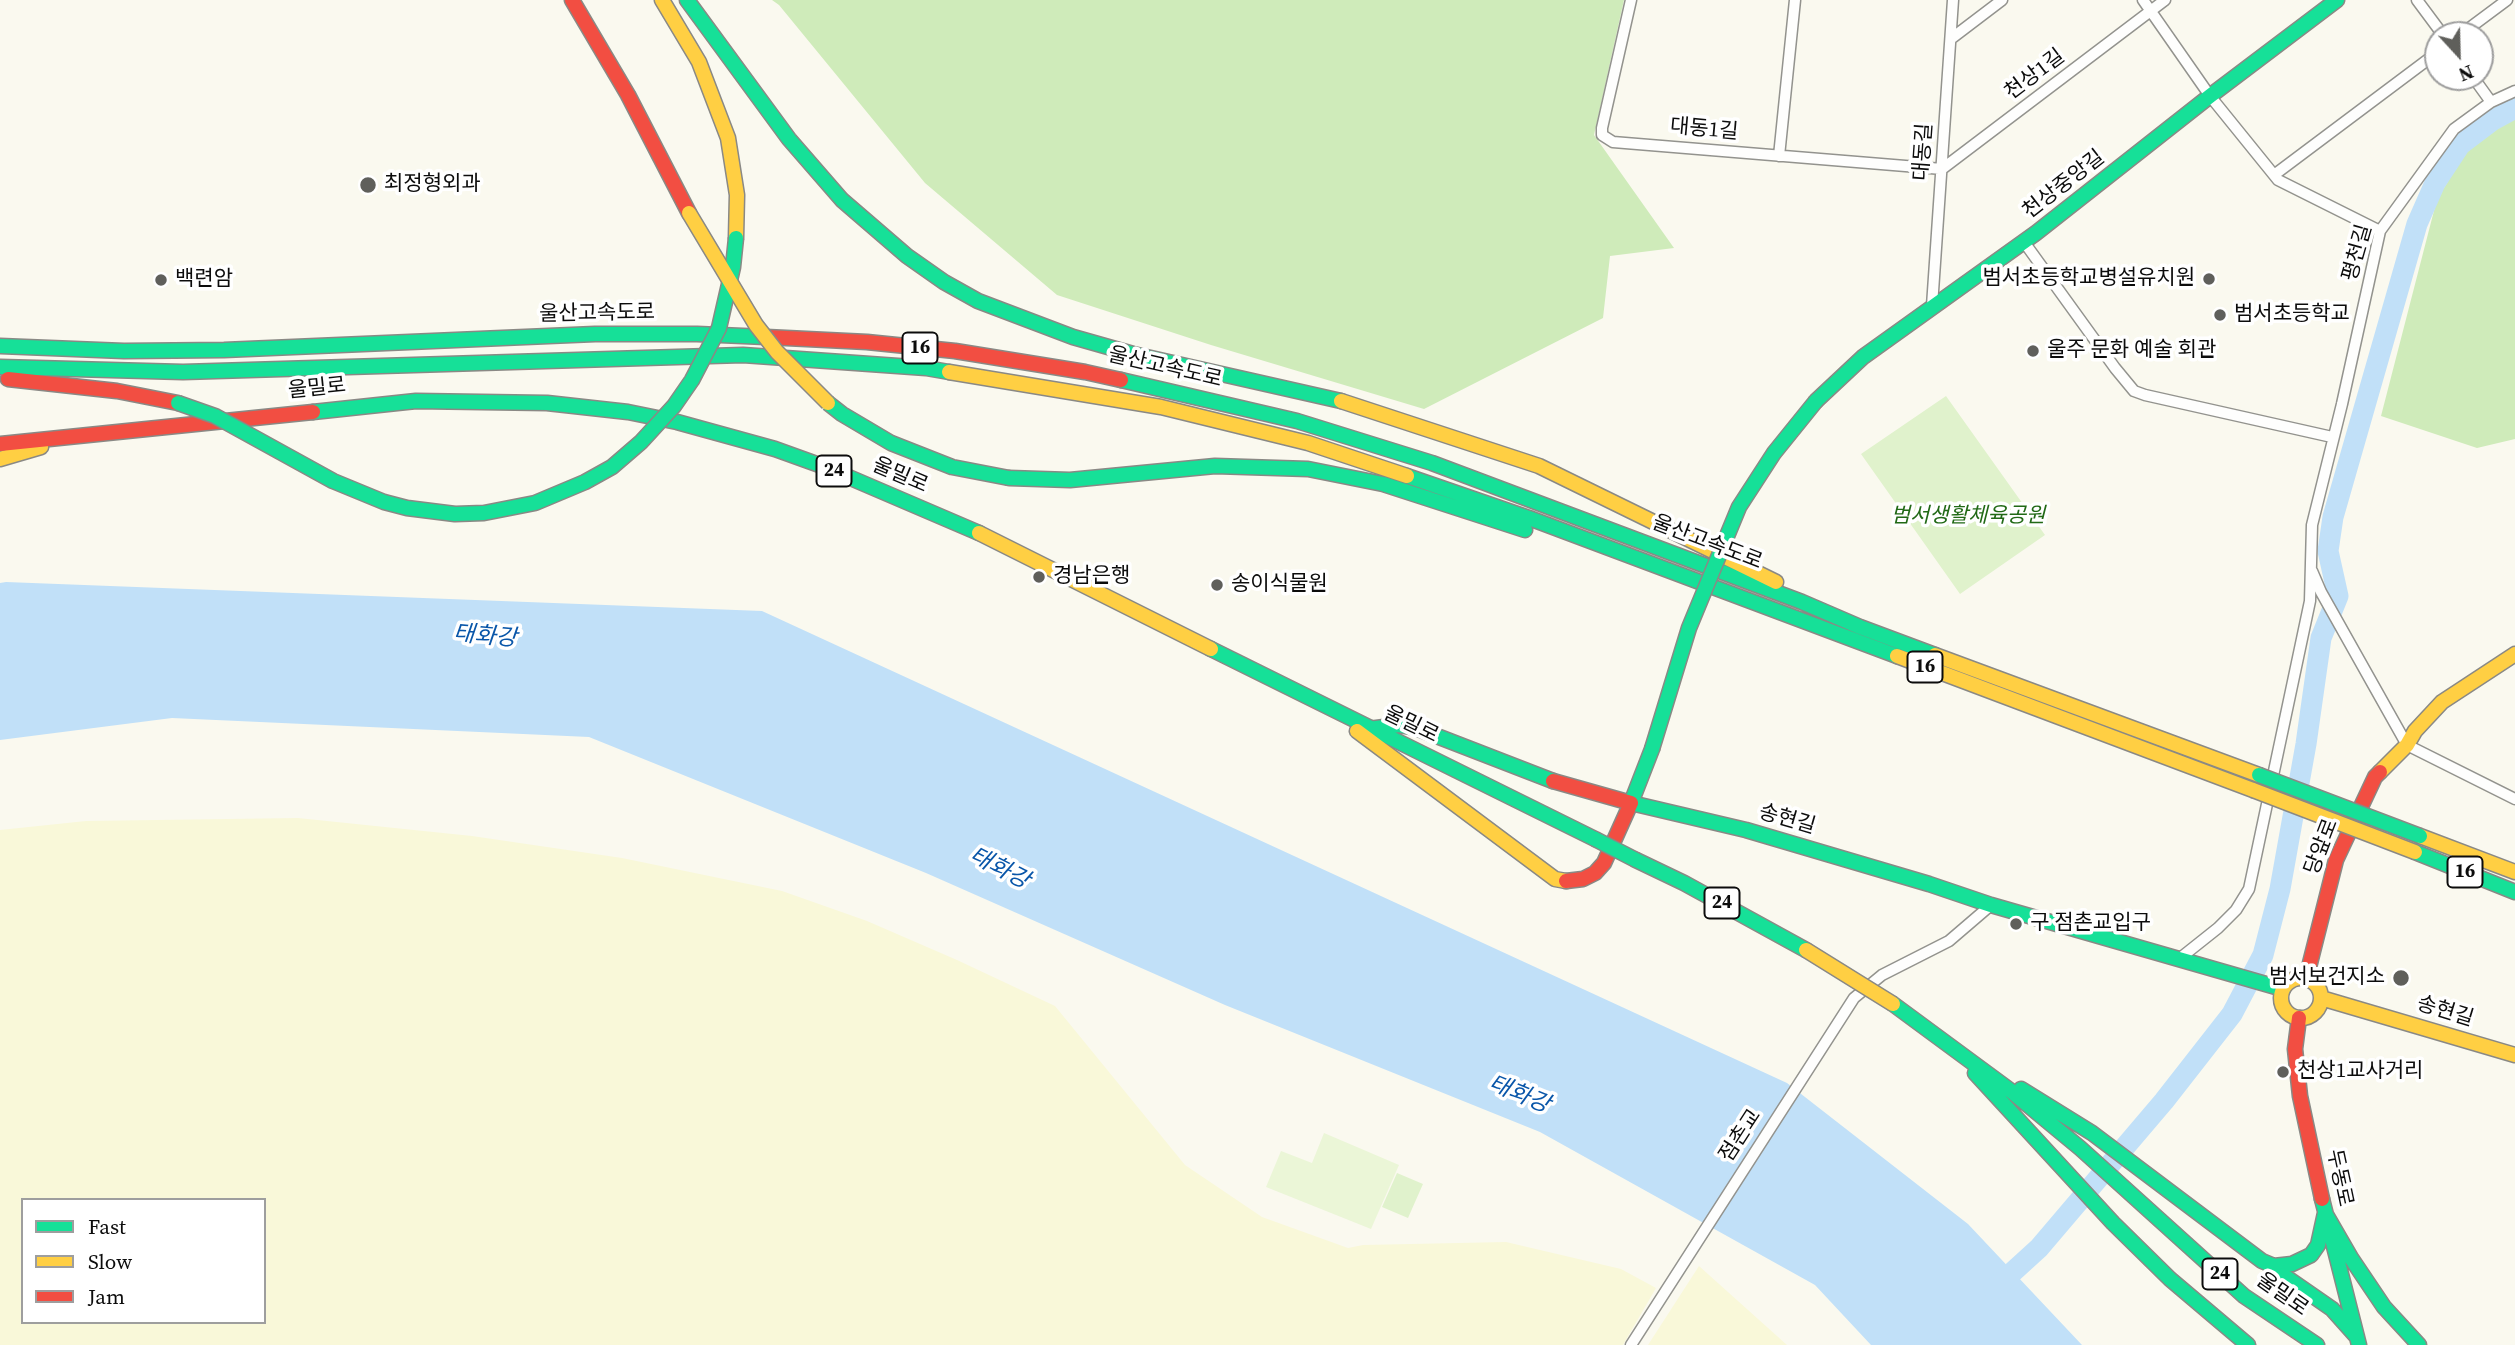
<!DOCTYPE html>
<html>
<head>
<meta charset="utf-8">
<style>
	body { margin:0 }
	#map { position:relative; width:2515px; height:1345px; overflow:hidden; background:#faf9ef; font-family:"Source Serif 4",serif }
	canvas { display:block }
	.legend { position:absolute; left:21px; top:1198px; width:245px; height:126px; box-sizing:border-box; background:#fff; border:2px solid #9e9e9e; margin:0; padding:9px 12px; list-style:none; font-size:21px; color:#0c0c0c }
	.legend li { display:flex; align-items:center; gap:14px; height:35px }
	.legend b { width:35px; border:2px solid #9e9e9e }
	.north { position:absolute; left:2424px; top:21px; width:70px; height:70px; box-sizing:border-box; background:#fff; border:2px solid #9e9e9e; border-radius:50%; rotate:158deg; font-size:19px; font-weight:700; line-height:28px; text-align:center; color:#0c0c0c }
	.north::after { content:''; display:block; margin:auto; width:24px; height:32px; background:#5f5f5b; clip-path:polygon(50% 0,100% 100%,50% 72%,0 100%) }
</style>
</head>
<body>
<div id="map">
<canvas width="2515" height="1345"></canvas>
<ul class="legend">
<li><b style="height:9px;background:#16e098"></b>Fast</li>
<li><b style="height:9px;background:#ffcf43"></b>Slow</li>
<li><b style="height:9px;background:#f24e42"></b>Jam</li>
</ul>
<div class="north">N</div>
</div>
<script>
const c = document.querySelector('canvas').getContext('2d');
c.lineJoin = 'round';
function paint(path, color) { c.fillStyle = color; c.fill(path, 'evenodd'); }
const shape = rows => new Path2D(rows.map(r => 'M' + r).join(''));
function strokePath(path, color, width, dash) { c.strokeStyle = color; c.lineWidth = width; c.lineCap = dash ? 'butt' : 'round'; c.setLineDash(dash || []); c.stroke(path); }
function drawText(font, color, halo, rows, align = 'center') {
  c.font = font + ' "Source Serif 4","Noto Sans KR",serif'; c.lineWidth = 7; c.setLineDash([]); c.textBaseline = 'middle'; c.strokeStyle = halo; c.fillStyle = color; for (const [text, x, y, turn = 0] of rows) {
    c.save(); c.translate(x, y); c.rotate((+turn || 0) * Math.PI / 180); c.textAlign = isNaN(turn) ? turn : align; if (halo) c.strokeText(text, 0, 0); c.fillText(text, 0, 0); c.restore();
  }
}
paint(shape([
	[298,818,472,836,622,858,782,891,867,921,957,960,1055,1006,1185,1165,1262,1217,1348,1248,1363,1245,1506,1242,1621,1269,1656,1288,1623,1345,0,1345,0,830,86,821],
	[23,1200,264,1200,264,1322,23,1322],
	[1699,1266,1787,1345,1648,1345]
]), '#f9f8d9');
paint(shape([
	[1946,396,2045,535,1960,594,1861,454],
	[1397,1173,1423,1184,1408,1218,1382,1207]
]), '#e0f2cc');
paint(shape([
	[772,0,1624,0,1594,135,1674,248,1610,256,1603,318,1424,409,1211,345,1057,295,925,183,779,5],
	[2515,115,2515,439,2477,448,2381,416,2437,199,2477,135]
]), '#cfebba');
paint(shape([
	[1324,1133,1399,1165,1371,1229,1266,1187,1281,1151,1312,1163]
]), '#ebf6d7');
paint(shape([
	[6,582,762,611,1787,1083,1968,1224,2082,1345,1871,1345,1815,1285,1540,1132,1225,1005,926,873,589,737,172,718,0,740,0,583]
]), '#c1e0f8');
strokePath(shape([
	[1994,1289,2039,1248,2164,1101,2232,1014,2263,955,2280,889,2306,744,2321,638,2338,596,2328,551,2333,517,2417,224,2435,183,2460,145,2493,120,2515,108]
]), '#c1e0f8', 21);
const street = shape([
	[1631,0,1602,128,1602,135,1613,142,1942,169,2165,0],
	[2143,0,2210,96,2278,180,2380,231],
	[2417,0,2443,35],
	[2460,35,2507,0],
	[1952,38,2002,0],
	[2473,77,2491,102],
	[1779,156,1795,0],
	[2274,175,2438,52],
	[2024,242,2115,368,2134,391,2145,395,2332,437],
	[1932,306,1953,0],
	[2312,571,2321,592,2407,745,2515,799],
	[2179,959,2218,928,2236,910,2249,889,2310,601,2312,525,2342,404,2380,231,2454,129,2491,102,2515,91],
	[1631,1345,1854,998,1882,975,1949,941,1991,905]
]);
const fast = shape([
	[687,0,789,139,842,200,907,256,944,282,978,301,1073,337,1133,354,1341,401],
	[0,346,124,351,224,350,595,334,697,334,766,337],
	[0,367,183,372,743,355,926,368,949,372],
	[1121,380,1297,421,1432,463,1802,602,1860,627,1935,655],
	[1816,401,1863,357,2036,233,2210,96,2337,0],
	[313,412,416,401,547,403,628,412,677,422,775,449,825,467,979,533],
	[1407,476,1529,518,1897,656],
	[1009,478,1070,480,1215,466,1308,469,1383,484,1525,530],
	[1211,649,1595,839],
	[1369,729,1399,725,1416,728,1553,781],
	[1652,749,1631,803,1746,830,1929,884,1991,905,2283,989],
	[2415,852,2515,892],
	[1636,860,1684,883,1806,950],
	[1893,1004,2011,1091,2080,1148,2244,1296,2317,1345],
	[1975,1073,2113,1223,2170,1279,2248,1345],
	[2021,1089,2092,1133,2262,1261,2274,1266,2292,1264,2311,1255,2318,1245,2325,1213],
	[2322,1199,2359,1345],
	[2325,1213,2351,1258,2384,1307,2419,1345],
	[2270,1266,2332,1309,2357,1337]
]);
const slow = shape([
	[662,0,699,62,728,138,737,195,736,238],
	[949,372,1161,407,1308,443,1407,476],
	[1341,401,1539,466,1776,582],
	[0,459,41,447],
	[979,533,1211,649],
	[1935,655,2259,775],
	[1897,656,2253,790],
	[1357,731,1555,879,1566,881],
	[2380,772,2407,745,2415,731,2442,702,2515,654],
	[2420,836,2515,872],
	'2281 998a20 20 0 1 1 40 0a20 20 0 1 1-40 0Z',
	[2321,998,2515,1055]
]);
const jam = shape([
	[572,0,628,95,689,213],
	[766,337,867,342,955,351,1085,372,1121,380],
	[8,379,117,391,178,403],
	[0,444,313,412],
	[1553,781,1631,803,1604,863,1595,873,1583,879,1566,881],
	[2306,979,2336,860,2375,777,2380,772],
	[2299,1018,2295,1049,2300,1096,2322,1199]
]);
strokePath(street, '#93938e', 13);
strokePath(fast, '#8a8985', 17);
strokePath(slow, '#8a8985', 17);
strokePath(jam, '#8a8985', 17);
strokePath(street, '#fefefd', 10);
strokePath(fast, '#16e098', 14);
strokePath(slow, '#ffcf43', 14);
strokePath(jam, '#f24e42', 14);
const fastBridge = shape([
	[178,403,215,416,333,481,384,502,407,508,455,514,484,513,535,503,585,482,612,467,641,442,674,406,692,380,719,328,733,267,736,238],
	[828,403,842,414,891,443,952,467,1009,478],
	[1652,749,1689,628,1739,507,1774,453,1816,401],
	[2259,775,2420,836],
	[1595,839,1636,860]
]);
const slowBridge = shape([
	[689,213,756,325,777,352,828,403],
	[2253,790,2415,852],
	[1806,950,1893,1004]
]);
strokePath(fastBridge, '#8a8985', 17, []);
strokePath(slowBridge, '#8a8985', 17, []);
strokePath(fastBridge, '#16e098', 14);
strokePath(slowBridge, '#ffcf43', 14);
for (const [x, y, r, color] of [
	[368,185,9,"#5f5f5b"],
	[2209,279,7,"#5f5f5b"],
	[161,280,7,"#5f5f5b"],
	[2220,315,7,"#5f5f5b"],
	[2033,351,7,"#5f5f5b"],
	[1039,577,7,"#5f5f5b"],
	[1217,585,7,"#5f5f5b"],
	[2016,924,7,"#5f5f5b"],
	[2401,978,9,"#5f5f5b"],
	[2283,1072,7,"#5f5f5b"]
]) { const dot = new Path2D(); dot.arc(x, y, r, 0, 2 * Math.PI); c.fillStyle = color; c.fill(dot); strokePath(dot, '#fff', 2.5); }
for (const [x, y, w] of [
	[920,348,35],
	[834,471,35],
	[1925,667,35],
	[2465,872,35],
	[1722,903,35],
	[2220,1274,35]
]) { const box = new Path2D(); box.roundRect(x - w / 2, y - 15.5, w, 31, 5); c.fillStyle = '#fff'; c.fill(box); strokePath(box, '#0c0c0c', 2); }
drawText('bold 19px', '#0c0c0c', null, [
	["16",920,348],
	["24",834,471],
	["16",1925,667],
	["16",2465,872],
	["24",1722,903],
	["24",2220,1274]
]);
drawText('21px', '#0c0c0c', '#fff', [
	["천상1길",2035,75,-37],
	["대동1길",1704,130,5],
	["대동길",1924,152,-86],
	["천상중앙길",2064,185,-38],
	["평천길",2358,253,-74],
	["울산고속도로",597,314,-1],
	["울산고속도로",1165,368,13],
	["울밀로",317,389,-6],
	["울밀로",900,476,23],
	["울산고속도로",1707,543,21],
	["울밀로",1411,725,26],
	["송현길",1787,820,16],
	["당앞로",2322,847,-69],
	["송현길",2445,1012,17],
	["점촌교",1741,1136,-57],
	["두동로",2339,1178,78],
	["울밀로",2282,1295,35]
]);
drawText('21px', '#0c0c0c', '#fff', [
	["최정형외과",384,185],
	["범서초등학교병설유치원",2195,279,"right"],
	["백련암",175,280],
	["범서초등학교",2234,315],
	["울주 문화 예술 회관",2047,351],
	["경남은행",1053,577],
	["송이식물원",1231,585],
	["구 점촌교입구",2030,924],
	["범서보건지소",2385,978,"right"],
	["천상1교사거리",2297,1072]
], 'left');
drawText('italic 21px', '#216916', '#fff', [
	["범서생활체육공원",1968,517]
]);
drawText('italic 23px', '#0956a9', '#fff', [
	["태화강",485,637,5],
	["태화강",999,869,27],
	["태화강",1519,1095,22]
]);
</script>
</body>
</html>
